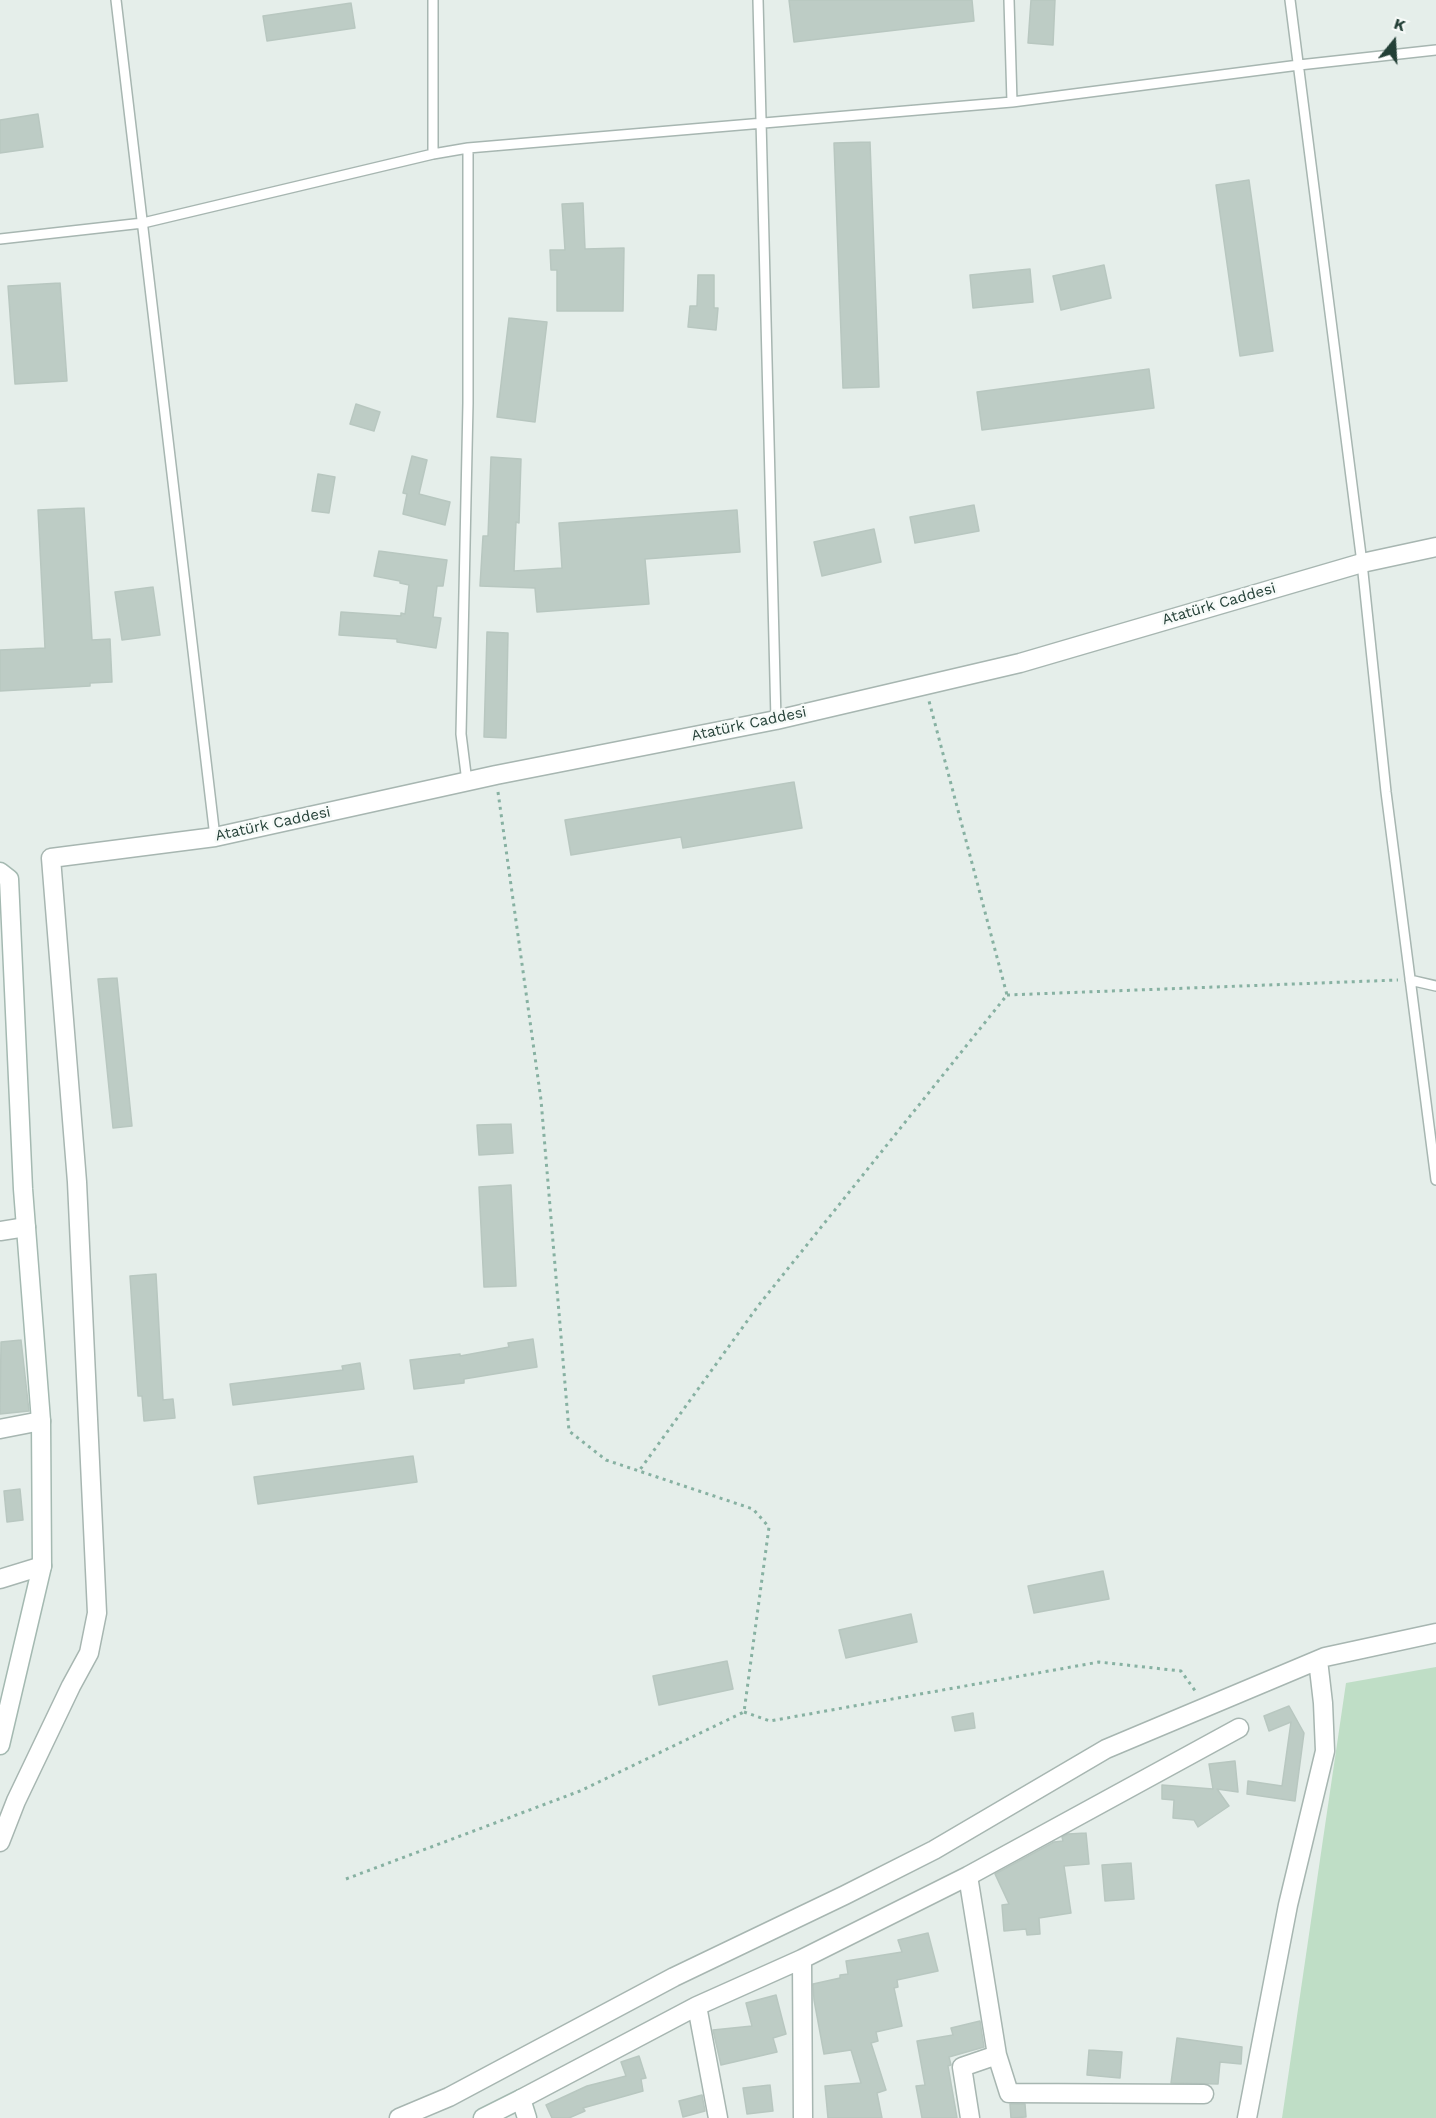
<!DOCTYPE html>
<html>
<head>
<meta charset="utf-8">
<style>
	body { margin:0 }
	#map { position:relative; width:1436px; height:2118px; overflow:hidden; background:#e5eeea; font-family:"Work Sans",sans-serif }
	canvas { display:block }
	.north { position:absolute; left:1364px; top:12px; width:60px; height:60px; -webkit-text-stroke:4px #f6faf8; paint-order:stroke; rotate:18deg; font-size:16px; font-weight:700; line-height:24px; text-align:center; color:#244037 }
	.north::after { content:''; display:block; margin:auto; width:21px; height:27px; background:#244037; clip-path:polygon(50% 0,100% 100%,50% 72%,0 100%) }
</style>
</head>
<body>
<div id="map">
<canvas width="1436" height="2118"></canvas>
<div class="north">K</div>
</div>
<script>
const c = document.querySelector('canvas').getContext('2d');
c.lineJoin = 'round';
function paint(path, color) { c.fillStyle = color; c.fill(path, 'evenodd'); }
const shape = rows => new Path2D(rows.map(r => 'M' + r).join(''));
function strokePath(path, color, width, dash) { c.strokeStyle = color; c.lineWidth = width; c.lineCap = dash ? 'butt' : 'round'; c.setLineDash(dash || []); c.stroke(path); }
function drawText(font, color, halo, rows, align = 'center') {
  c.font = font + ' "Work Sans",sans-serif'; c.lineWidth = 5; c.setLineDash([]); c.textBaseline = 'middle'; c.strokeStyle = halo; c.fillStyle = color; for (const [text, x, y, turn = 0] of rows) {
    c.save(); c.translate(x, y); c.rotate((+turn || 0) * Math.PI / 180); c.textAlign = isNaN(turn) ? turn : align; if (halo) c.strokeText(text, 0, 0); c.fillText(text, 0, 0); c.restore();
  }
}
paint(shape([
	[1436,1667,1436,2118,1282,2118,1346,1683]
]), '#bfdec6');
const building = shape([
	[789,0,972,0,974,21,794,42,789,0],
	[1031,0,1055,0,1053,45,1028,43,1031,0],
	[351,3,355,28,267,41,263,16,351,3],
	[38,114,43,147,0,153,0,120,38,114],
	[870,142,879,387,843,388,834,143,870,142],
	[1249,180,1273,351,1240,356,1216,185,1249,180],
	[583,203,585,249,624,248,623,311,557,311,557,270,551,270,550,250,565,250,562,204,583,203],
	[1104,265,1111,298,1061,310,1053,276,1104,265],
	[1030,269,1033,302,973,308,970,275,1030,269],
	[698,275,714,275,714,308,718,308,716,330,688,327,690,306,697,306,698,275],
	[60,283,67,381,15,384,8,286,60,283],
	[509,318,547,322,535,422,497,417,509,318],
	[1149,369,1154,408,982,430,977,392,1149,369],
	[356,404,380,412,374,431,350,424,356,404],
	[412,456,427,460,419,494,450,502,445,525,403,514,407,494,403,493,412,456],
	[491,457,521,459,519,523,516,522,514,571,562,568,559,523,737,510,740,552,645,559,649,604,537,612,535,588,480,586,483,536,488,536,491,457],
	[318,474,335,477,329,513,312,511,318,474],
	[974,505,979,531,915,543,910,517,974,505],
	[84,508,92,640,110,639,112,682,90,683,90,686,0,691,0,650,45,648,38,510,84,508],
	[874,529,881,562,822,576,814,542,874,529],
	[379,551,447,560,443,586,437,586,433,617,441,618,436,648,397,642,397,639,339,635,341,612,401,616,401,613,405,614,409,585,400,583,400,581,374,576,379,551],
	[153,587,160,635,122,640,115,592,153,587],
	[487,632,508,633,506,738,484,737,487,632],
	[794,782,802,828,683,848,681,837,571,855,565,820,794,782],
	[117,978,132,1126,113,1128,98,979,117,978],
	[511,1124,513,1153,479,1155,477,1125,511,1124],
	[511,1185,516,1286,484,1287,479,1187,511,1185],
	[156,1274,163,1400,173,1399,175,1418,144,1421,142,1396,138,1396,130,1276,156,1274],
	[533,1339,537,1367,464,1379,464,1383,414,1389,410,1360,460,1354,460,1356,509,1347,508,1343,533,1339],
	[21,1340,29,1411,0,1414,1,1342,21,1340],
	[360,1363,364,1389,233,1405,230,1384,343,1370,342,1366,360,1363],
	[413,1456,417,1482,258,1504,254,1477,413,1456],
	[20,1489,23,1520,7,1522,4,1491,20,1489],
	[1103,1571,1109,1599,1034,1613,1028,1586,1103,1571],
	[911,1614,917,1642,846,1658,839,1630,911,1614],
	[727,1661,733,1689,659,1705,653,1676,727,1661],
	[1289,1706,1304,1733,1295,1801,1247,1794,1248,1781,1282,1786,1291,1722,1269,1731,1264,1716,1289,1706],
	[973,1713,975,1728,955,1731,952,1717,973,1713],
	[1235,1761,1238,1792,1217,1789,1229,1806,1198,1827,1194,1820,1173,1818,1174,1800,1162,1799,1162,1785,1213,1789,1209,1764,1235,1761],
	[1086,1833,1089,1864,1064,1866,1071,1913,1039,1918,1040,1934,1027,1935,1026,1929,1004,1931,1002,1905,1009,1904,995,1874,1054,1842,1063,1841,1062,1837,1068,1834,1086,1833],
	[1131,1863,1134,1899,1105,1901,1102,1865,1131,1863],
	[928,1933,938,1971,897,1980,898,1987,894,1988,902,2026,876,2032,878,2041,871,2043,886,2090,877,2093,882,2118,828,2118,825,2086,861,2083,851,2050,824,2054,814,2000,813,1984,840,1978,840,1975,848,1974,846,1961,902,1952,898,1940,928,1933],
	[776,1995,786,2034,773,2038,777,2052,721,2065,713,2030,752,2026,746,2003,776,1995],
	[980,2021,984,2047,949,2057,951,2065,948,2066,957,2118,922,2118,916,2086,925,2085,917,2041,953,2035,951,2028,980,2021],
	[1177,2038,1242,2047,1241,2064,1220,2062,1218,2084,1171,2083,1177,2038],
	[1089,2050,1122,2052,1120,2078,1087,2075,1089,2050],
	[639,2056,646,2078,641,2079,643,2091,583,2108,585,2111,569,2118,552,2118,546,2105,587,2086,626,2076,621,2062,639,2056],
	[770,2085,773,2111,747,2114,743,2088,770,2085],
	[702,2095,705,2111,683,2117,679,2101,702,2095],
	[1010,2104,1025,2104,1026,2117,1011,2118,1010,2104]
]);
paint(building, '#bdccc5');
strokePath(building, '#b8c7c0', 1.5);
const lane = shape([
	[116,0,215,837],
	[758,0,776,720],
	[1009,0,1012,102],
	[1290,0,1362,563,1386,792,1436,1180],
	[433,154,433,0],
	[0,239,143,223,433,154,468,148,1012,102,1299,65,1436,50],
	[467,782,461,734,468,403,468,148],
	[1410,980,1436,986]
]);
const street = shape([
	[0,1231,26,1227],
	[0,1429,41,1421],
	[0,1579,42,1566],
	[0,1842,16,1801,71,1686,89,1653,97,1613,77,1182,51,858,215,837,496,775,776,720,1020,663,1362,563,1436,547],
	[968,1876,997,2055,962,2067,970,2118],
	[802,1959,803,2118],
	[697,2006,718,2118],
	[997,2055,1009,2093,1204,2094],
	[521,2099,697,2006,802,1959,968,1876,1239,1728],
	[399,2118,449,2097,674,1977,845,1895,934,1850,1106,1749,1325,1657,1436,1633],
	[1247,2118,1288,1905,1325,1751,1323,1703,1318,1660]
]);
const secondary = shape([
	[0,872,9,879,23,1189,41,1421,42,1566,0,1745],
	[483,2118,521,2099,527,2118]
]);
strokePath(lane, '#a7b6b1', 12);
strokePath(street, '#a7b6b1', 21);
strokePath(secondary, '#a4b9b1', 21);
strokePath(shape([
	[498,792,541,1100,569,1431,606,1460,639,1471,758,1306,1007,995,929,701],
	[1007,995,1398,980],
	[744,1712,770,1721,1099,1662,1181,1671,1196,1692],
	[346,1879,580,1791,744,1712,769,1527,753,1509,639,1471]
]), '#87b1a2', 3, [3, 4.5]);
strokePath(lane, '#fff', 9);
strokePath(street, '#fff', 18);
strokePath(secondary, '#fff', 18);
drawText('15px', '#244037', '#f6faf8', [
	["Atatürk Caddesi",1219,604,-16],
	["Atatürk Caddesi",749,724,-12],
	["Atatürk Caddesi",273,824,-12]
]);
</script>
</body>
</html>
